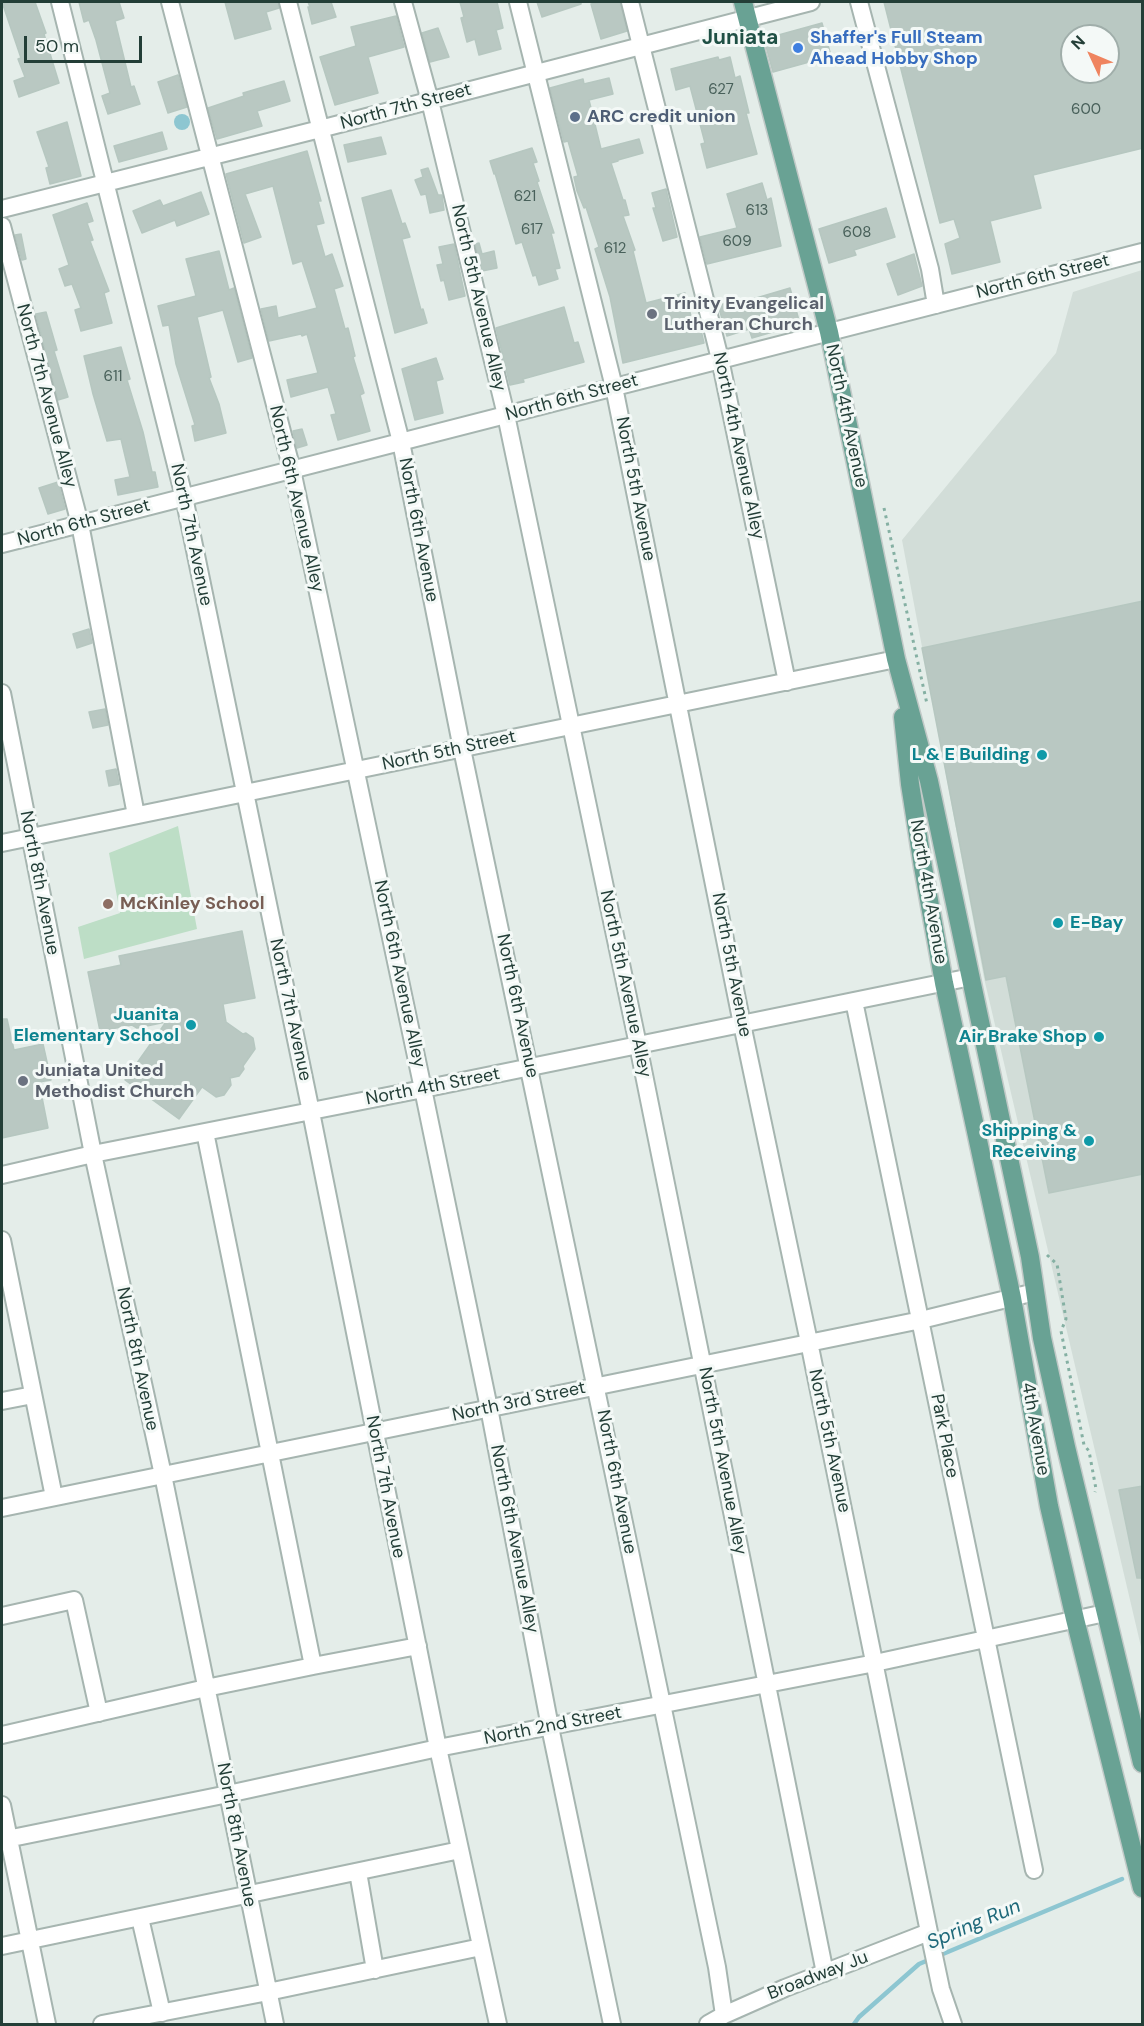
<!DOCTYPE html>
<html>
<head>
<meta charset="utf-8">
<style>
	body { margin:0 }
	#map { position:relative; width:1144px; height:2026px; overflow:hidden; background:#e4ede9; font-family:"DM Sans",sans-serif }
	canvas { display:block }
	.frame { position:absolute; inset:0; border:3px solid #233e37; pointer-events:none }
	.north { position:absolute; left:1060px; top:24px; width:60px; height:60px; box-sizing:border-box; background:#f4f9f7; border:2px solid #a0aeaa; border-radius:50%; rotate:314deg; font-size:16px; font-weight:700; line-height:24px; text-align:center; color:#233e37 }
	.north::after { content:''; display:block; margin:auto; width:21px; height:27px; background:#ef845f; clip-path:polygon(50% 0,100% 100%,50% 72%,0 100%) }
	.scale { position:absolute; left:24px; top:36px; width:118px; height:27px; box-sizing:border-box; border:3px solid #233e37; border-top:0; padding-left:8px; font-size:18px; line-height:21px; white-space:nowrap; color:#233e37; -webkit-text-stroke:4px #f4f9f7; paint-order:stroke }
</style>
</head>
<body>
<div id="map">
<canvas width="1144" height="2026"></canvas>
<div class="frame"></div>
<div class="north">N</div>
<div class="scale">50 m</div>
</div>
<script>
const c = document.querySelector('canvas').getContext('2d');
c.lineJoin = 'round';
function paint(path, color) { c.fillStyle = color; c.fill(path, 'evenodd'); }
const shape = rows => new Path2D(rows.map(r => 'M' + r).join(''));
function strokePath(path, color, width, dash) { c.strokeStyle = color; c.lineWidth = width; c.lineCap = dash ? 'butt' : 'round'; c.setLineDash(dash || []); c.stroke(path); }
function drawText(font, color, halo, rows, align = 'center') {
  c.font = font + ' "DM Sans",sans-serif'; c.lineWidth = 6; c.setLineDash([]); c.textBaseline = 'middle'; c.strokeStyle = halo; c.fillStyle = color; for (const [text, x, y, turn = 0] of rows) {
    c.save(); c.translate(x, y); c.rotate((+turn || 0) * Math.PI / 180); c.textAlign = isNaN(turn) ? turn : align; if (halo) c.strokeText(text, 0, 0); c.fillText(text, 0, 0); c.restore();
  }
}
paint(shape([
	[1142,270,1142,1651,984,978,902,540,1056,353,1073,292]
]), '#d2ddd8');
paint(shape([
	[178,826,197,929,84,959,78,927,120,913,109,853]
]), '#bddec6');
paint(shape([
	'174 122a8 8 0 1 1 16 0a8 8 0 1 1-16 0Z'
]), '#8dc6d1');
strokePath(shape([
	[854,2024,859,2017,919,1964,1122,1879]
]), '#8dc6d1', 4.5);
const building = shape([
	[2,2,35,2,46,33,44,34,59,83,19,97,14,81,25,77,18,59,21,58,2,2],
	[79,2,119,2,124,18,115,21,131,87,134,86,140,104,108,114,102,96,110,93,96,40,89,20,84,22,79,2],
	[225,2,278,2,279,8,266,12,271,29,235,39,225,2],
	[308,2,331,2,336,17,312,24,308,7,310,7,308,2],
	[460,2,497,2,503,28,496,30,501,49,479,55,475,39,467,42,461,18,464,17,460,2],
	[537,2,581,2,581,4,542,17,537,2],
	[600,2,620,2,627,31,601,39,591,4,600,2],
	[884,2,1143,2,1143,148,1033,175,1041,208,990,221,1000,262,952,274,945,244,960,238,954,219,940,223,884,2],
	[1072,36,1108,36,1108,72,1072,72,1072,36],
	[396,16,404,47,368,57,378,93,335,105,320,57,356,46,351,27,396,16],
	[822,23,831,56,773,72,764,39,822,23],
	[438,28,449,57,430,62,422,33,438,28],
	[718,57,719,60,730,57,735,78,740,76,749,113,746,113,757,154,707,168,701,144,705,143,690,86,676,90,671,69,718,57],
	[178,75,187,107,168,113,158,82,178,75],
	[609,78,613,94,589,100,601,149,639,139,643,153,618,160,618,161,611,163,623,200,625,200,629,215,623,216,635,250,633,251,646,303,685,293,694,328,700,326,704,343,623,363,610,297,595,249,599,247,586,207,584,208,577,191,574,177,578,176,568,141,564,142,550,88,583,79,584,84,609,78],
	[284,81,290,101,257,111,262,126,217,139,208,108,244,96,243,93,284,81],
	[67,122,81,176,50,184,46,168,49,167,37,132,67,122],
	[162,132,167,149,119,162,114,146,162,132],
	[381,137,386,154,348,162,344,145,381,137],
	[532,148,537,162,533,163,539,181,537,182,554,233,551,233,560,268,555,269,558,279,539,285,536,275,533,276,522,242,516,244,495,173,494,174,490,161,532,148],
	[307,151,321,201,318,201,324,223,316,225,325,257,332,254,343,286,334,289,345,329,348,328,355,356,353,357,364,393,360,395,370,431,338,440,331,415,336,414,328,387,291,397,287,380,318,373,307,334,302,336,301,334,269,341,261,309,276,306,278,318,317,308,302,261,293,264,273,186,245,194,261,237,244,243,226,174,307,151],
	[428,168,438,195,442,195,444,210,430,213,426,194,421,195,415,180,423,177,421,170,428,168],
	[762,183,767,200,771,198,781,246,707,264,700,237,737,228,727,194,762,183],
	[666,189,677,237,663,241,653,208,656,208,652,193,666,189],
	[391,190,402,224,405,223,410,237,402,239,421,310,423,309,427,323,395,333,362,198,391,190],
	[201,192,209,214,177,226,175,220,142,233,133,211,160,200,163,206,201,192],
	[87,203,93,221,87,223,93,240,90,241,109,291,104,293,112,323,81,331,75,310,81,308,72,284,65,286,59,269,69,265,53,215,87,203],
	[886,208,895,237,854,250,856,255,829,263,819,229,886,208],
	[21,234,26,259,22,260,15,235,21,234],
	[479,243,482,254,494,251,497,268,482,271,475,244,479,243],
	[454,244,465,296,449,300,444,280,441,281,437,265,443,264,439,247,454,244],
	[219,251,229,290,234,288,252,358,238,362,223,310,197,317,211,377,209,378,219,404,226,433,195,441,192,426,195,425,176,364,169,325,163,326,158,306,196,296,186,259,219,251],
	[914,254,922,286,898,295,887,264,914,254],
	[790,288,800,324,752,338,749,329,727,336,718,305,735,301,736,304,790,288],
	[564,307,574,343,578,342,584,362,523,379,524,382,510,385,496,328,564,307],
	[46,312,57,350,54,351,68,397,58,400,36,314,46,312],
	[121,347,130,379,127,380,143,432,152,472,155,472,158,487,118,495,115,480,130,477,121,439,107,441,93,394,84,356,121,347],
	[436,358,443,379,436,381,443,413,415,420,402,369,436,358],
	[302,429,307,445,297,448,293,431,302,429],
	[58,482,65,509,48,514,39,488,58,482],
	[1143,601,1143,1174,1049,1193,1006,976,986,980,922,648,1143,601],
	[89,629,92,643,77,648,73,634,89,629],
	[105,709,108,725,93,728,89,712,105,709],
	[116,769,119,784,109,786,106,771,116,769],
	[242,931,255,998,223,1004,226,1022,243,1034,246,1033,253,1038,255,1049,243,1066,244,1069,239,1076,230,1078,231,1085,224,1095,216,1097,202,1087,179,1119,125,1080,166,1022,137,1028,132,1025,100,1031,88,972,121,965,119,956,242,931],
	[2,1019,7,1019,14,1050,43,1044,51,1080,39,1082,48,1128,2,1138,2,1019],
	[1143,1486,1143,1578,1137,1578,1119,1490,1143,1486]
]);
paint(building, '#b9c8c2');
strokePath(building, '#b6c7c0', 1.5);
const minor = shape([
	[60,2,184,497,311,1112,438,1748,498,2024],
	[170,2,292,470,423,1089,489,1408,550,1727,612,2024],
	[288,2,401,442,462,749,717,1967,724,2015],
	[403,2,430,101,506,415,638,1045,825,1973],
	[518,2,614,387,742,1024,809,1342,929,1932,941,1989,953,2024],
	[630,2,720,359,787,682],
	[859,2,930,269,936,305],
	[2,209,320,129,811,2],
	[2,226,80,524,136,815],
	[2,544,1142,252],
	[2,693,93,1154,163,1475,275,2024],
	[2,843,896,659],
	[854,1001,1034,1870],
	[2,1175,93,1154,423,1089,971,977],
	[2,1240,54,1497],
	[2,1401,33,1395],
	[2,1508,921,1320,1035,1292],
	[2,1616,74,1600,99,1713],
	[313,1666,418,1646],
	[2,1735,206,1688,313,1666,205,1132],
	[2,1805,47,2024],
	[2,1840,228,1794,438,1748,875,1663,1105,1613],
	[358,1872,375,1970],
	[140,1918,162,2013],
	[2,1946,460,1850],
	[102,2024,268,1992,481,1947],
	[708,2024,724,2015,785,1988,929,1932]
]);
const major = shape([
	[743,2,829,332,896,659,929,781,1030,1257,1042,1338,1066,1447,1142,1763],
	[903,717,910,784,923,867,944,983,1012,1298,1049,1506,1075,1619,1142,1888]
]);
strokePath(minor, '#a6b5b0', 20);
strokePath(major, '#c1c9c7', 21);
strokePath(shape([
	[884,508,927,704],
	[1047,1255,1057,1264,1066,1319,1061,1331,1084,1445,1089,1451,1096,1489,1095,1492]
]), '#85b0a3', 3, [3, 4.5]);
strokePath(minor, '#fff', 16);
strokePath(major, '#69a294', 18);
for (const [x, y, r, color] of [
	[798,48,6,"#3f7fe0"],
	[575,117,6,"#5c6f8a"],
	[652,314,6,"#6b7280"],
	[1042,755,6,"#0f9aa8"],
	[108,904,6,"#8d6e63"],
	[1058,923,6,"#0f9aa8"],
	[191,1025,6,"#0f9aa8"],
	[1099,1037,6,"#0f9aa8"],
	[23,1081,6,"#6b7280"],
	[1089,1141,6,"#0f9aa8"]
]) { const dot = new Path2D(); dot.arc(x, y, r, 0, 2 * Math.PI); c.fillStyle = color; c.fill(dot); strokePath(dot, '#f4f9f7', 2); }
drawText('15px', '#48605a', null, [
	["627",721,90],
	["600",1086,110],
	["621",525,197],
	["613",757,211],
	["617",532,230],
	["608",857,233],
	["609",737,242],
	["612",615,249],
	["611",113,377]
]);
drawText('bold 18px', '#366cbe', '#f4f9f7', [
	["Shaffer's Full Steam",810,38],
	["Ahead Hobby Shop",810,59]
], 'left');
drawText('18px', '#233e37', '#f4f9f7', [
	["North 7th Street",406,107,-15],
	["North 6th Street",1043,277,-14],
	["North 5th Avenue Alley",478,298,77],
	["North 7th Avenue Alley",46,396,75],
	["North 6th Street",572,398,-15],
	["North 4th Avenue",846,416,78],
	["North 4th Avenue Alley",738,446,78],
	["North 5th Avenue",635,489,79],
	["North 6th Avenue Alley",296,499,77],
	["North 6th Street",84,523,-15],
	["North 6th Avenue",418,530,79],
	["North 7th Avenue",191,535,78],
	["North 5th Street",449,751,-12],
	["North 8th Avenue",39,883,79],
	["North 4th Avenue",928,892,80],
	["North 5th Avenue",731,965,79],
	["North 6th Avenue Alley",399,974,78],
	["North 5th Avenue Alley",625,984,78],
	["North 6th Avenue",517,1006,78],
	["North 7th Avenue",290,1010,78],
	["North 4th Street",433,1087,-11],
	["North 8th Avenue",137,1359,78],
	["North 3rd Street",519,1402,-12],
	["4th Avenue",1035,1429,80],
	["Park Place",944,1436,79],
	["North 5th Avenue",829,1441,78],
	["North 5th Avenue Alley",722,1461,79],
	["North 6th Avenue",616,1482,79],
	["North 7th Avenue",385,1487,79],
	["North 6th Avenue Alley",514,1539,79],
	["North 2nd Street",553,1726,-11],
	["North 8th Avenue",236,1835,79],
	["Broadway Ju",818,1976,-21]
]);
drawText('bold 18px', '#4e5e75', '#f4f9f7', [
	["ARC credit union",587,117]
], 'left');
drawText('bold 18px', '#5b616d', '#f4f9f7', [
	["Trinity Evangelical",664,304],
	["Lutheran Church",664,325],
	["Juniata United",35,1071],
	["Methodist Church",35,1092]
], 'left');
drawText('bold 18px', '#0d838f', '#f4f9f7', [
	["L & E Building",1030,755],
	["E-Bay",1070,923,"left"],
	["Juanita",179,1015],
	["Elementary School",179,1036],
	["Air Brake Shop",1087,1037],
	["Shipping &",1077,1131],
	["Receiving",1077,1152]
], 'right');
drawText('bold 18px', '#785e54', '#f4f9f7', [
	["McKinley School",120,904]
], 'left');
drawText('italic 20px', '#1e697a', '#f4f9f7', [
	["Spring Run",974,1925,-23]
]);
drawText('bold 21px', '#1f5045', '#f4f9f7', [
	["Juniata",740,38]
]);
</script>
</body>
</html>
